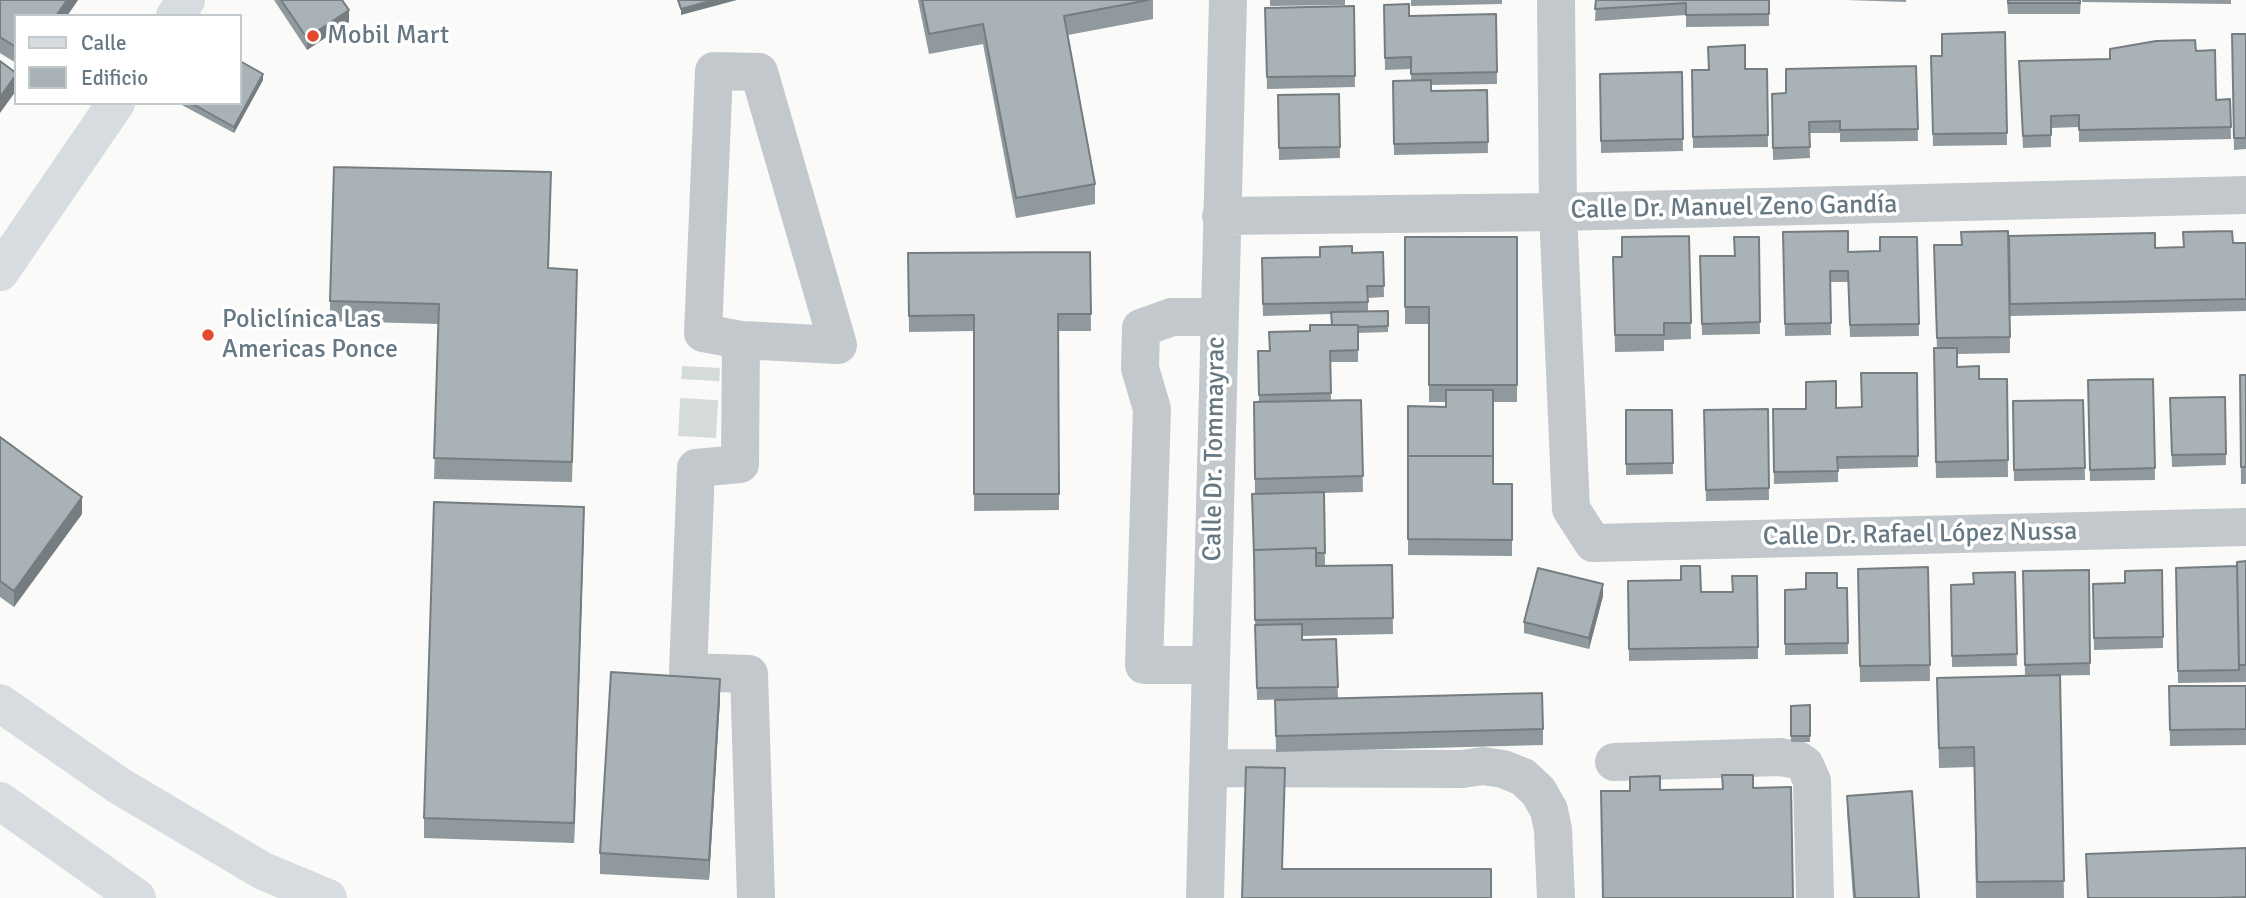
<!DOCTYPE html>
<html>
<head>
<meta charset="utf-8">
<style>
	body { margin:0 }
	#map { position:relative; width:2246px; height:898px; overflow:hidden; background:#fafaf8; font-family:Signika,sans-serif }
	canvas { display:block }
	.legend { position:absolute; left:14px; top:14px; width:228px; height:91px; box-sizing:border-box; background:#fff; border:2px solid #c1c9cd; margin:0; padding:9px 12px; list-style:none; font-size:21px; color:#657883 }
	.legend li { display:flex; align-items:center; gap:14px; height:35px }
	.legend b { width:35px; border:2px solid #c1c9cd }
</style>
</head>
<body>
<div id="map">
<canvas width="2246" height="898"></canvas>
<ul class="legend">
<li><b style="height:9px;background:#d6dcdf"></b>Calle</li>
<li><b style="height:19px;background:#a8b2b7"></b>Edificio</li>
</ul>
</div>
<script>
const c = document.querySelector('canvas').getContext('2d');
c.lineJoin = 'round';
const shape = rows => new Path2D(rows.map(r => 'M' + r).join(''));
function strokePath(path, color, width, dash) { c.strokeStyle = color; c.lineWidth = width; c.lineCap = dash ? 'butt' : 'round'; c.setLineDash(dash || []); c.stroke(path); }
function paint(path, color) { c.fillStyle = color; c.fill(path, 'evenodd'); }
function drawText(font, color, halo, rows, align = 'center') {
  c.font = font + ' Signika,sans-serif'; c.lineWidth = 7; c.setLineDash([]); c.textBaseline = 'middle'; c.strokeStyle = halo; c.fillStyle = color; for (const [text, x, y, turn = 0] of rows) {
    c.save(); c.translate(x, y); c.rotate((+turn || 0) * Math.PI / 180); c.textAlign = isNaN(turn) ? turn : align; if (halo) c.strokeText(text, 0, 0); c.fillText(text, 0, 0); c.restore();
  }
}
strokePath(shape([
	[697,437,701,367]
]), '#d5dadb', 38, [38, 19]);
strokePath(shape([
	[1556,0,1558,212,1571,509,1593,543,2246,527],
	[714,71,759,72,838,345,741,340,703,333,714,71],
	[1221,216,1558,212,2246,195],
	[741,340,740,464,696,468,688,672,749,674,756,898],
	[1210,665,1144,665,1152,409,1140,368,1141,328,1172,317,1219,317],
	[1614,762,1780,757,1798,760,1805,765,1812,781,1815,898],
	[1208,768,1462,769,1483,766,1503,769,1523,777,1538,791,1549,810,1553,830,1556,898],
	[1205,898,1228,0]
]), '#c3c8cc', 38);
strokePath(shape([
	[175,16,186,0],
	[0,272,116,103],
	[0,703,118,785,263,871,328,898],
	[0,801,137,898]
]), '#d6dcdf', 38);
paint(shape([
	[0,0,78,0,67,16,16,16,16,63,0,53],
	[274,0,342,0,349,22,307,50],
	[918,0,1153,0,1153,19,1068,35,1095,184,1095,204,1016,218,983,44,929,54],
	[1270,0,1345,0,1345,5,1270,6],
	[1411,0,1502,0,1502,4,1411,6],
	[1596,0,1769,0,1769,26,1686,27,1686,15,1595,21],
	[1846,0,1906,0,1906,2],
	[2007,0,2081,0,2080,14,2008,14],
	[2082,0,2231,0,2231,4,2082,2],
	[1384,5,1409,16,1496,14,1497,84,1431,85,1431,91,1487,90,1488,153,1394,155,1393,81,1411,80,1411,69,1385,70],
	[1354,6,1355,87,1267,89,1265,8],
	[2005,32,2007,145,1933,146,1931,56,1942,56],
	[2232,34,2246,34,2246,149,2234,150],
	[2110,49,2196,51,2216,100,2230,99,2231,139,2079,142,2079,127,2051,128,2051,147,2023,148,2019,61,2110,59],
	[1916,66,1918,141,1840,142,1840,133,1809,133,1810,158,1773,160,1772,94,1786,93],
	[1767,69,1768,147,1693,148,1692,70],
	[1682,72,1683,151,1601,153,1600,74],
	[263,80,234,133,180,104,240,103],
	[1339,94,1340,158,1279,160,1278,95],
	[551,192,548,268,577,290,572,482,434,479,439,324,330,321,330,301],
	[1783,232,1848,252,1880,251,1917,237,1919,336,1850,337,1848,282,1831,282,1831,335,1785,336],
	[1961,232,2155,248,2183,247,2246,243,2246,311,2010,316,2010,353,1957,354,1957,367,1979,379,2007,379,2008,477,1936,478,1934,364,1937,348,1934,262,1961,245],
	[1689,236,1691,339,1664,340,1664,351,1615,352,1613,257,1622,257],
	[1405,237,1517,237,1517,402,1493,402,1493,484,1512,484,1512,556,1408,555,1408,406,1446,407,1446,402,1429,402,1429,324,1405,324],
	[1759,237,1760,334,1702,335,1700,256,1734,256],
	[1320,247,1352,253,1383,252,1384,297,1368,298,1368,311,1388,311,1388,332,1358,333,1358,362,1330,362,1331,401,1361,400,1363,492,1324,493,1325,565,1316,565,1316,566,1392,565,1393,634,1302,636,1302,640,1336,639,1338,698,1257,700,1252,494,1255,494,1254,402,1259,402,1258,351,1269,351,1310,331,1332,325,1331,314,1263,316,1262,258,1320,257],
	[1090,252,1091,331,1058,331,1059,510,974,511,974,331,909,332,908,253],
	[1917,373,1918,467,1838,469,1838,482,1774,484,1773,409,1861,407],
	[2240,375,2246,375,2246,484,2241,484],
	[2153,379,2155,480,2090,481,2088,380],
	[2225,397,2226,465,2172,467,2170,398],
	[2083,400,2085,480,2014,481,2013,401],
	[1768,409,1769,500,1706,501,1704,410],
	[1626,410,1672,410,1673,474,1626,475],
	[0,437,82,514,14,607,0,597],
	[584,527,574,843,424,838,424,818],
	[2246,561,2246,682,2178,683,2176,568,2237,566],
	[1928,567,1930,681,1860,682,1858,569],
	[2089,570,2090,675,2025,676,2023,571],
	[2162,570,2163,648,2094,650,2093,584,2125,583,2125,571],
	[2015,572,2017,666,1952,667,1951,585,1973,584,1973,573],
	[1757,576,1758,659,1629,661,1628,581,1681,580,1701,592,1732,592],
	[1837,588,1847,588,1848,654,1785,655,1785,590],
	[1603,596,1589,649,1524,633,1524,622],
	[2060,675,2064,898,1976,898,1974,767,1939,768,1937,698],
	[2169,686,2246,686,2246,745,2170,746],
	[720,699,709,880,600,874,600,853],
	[1275,700,1543,729,1543,745,1276,752],
	[1810,705,1810,742,1791,742,1791,706],
	[1847,796,1919,898,1853,898,1847,812]
]), '#90999d');
paint(shape([
	[67,0,78,0,67,16,56,16],
	[714,0,737,0,681,15,681,9],
	[349,10,349,22,307,50,307,38],
	[263,74,263,80,234,133,234,127],
	[16,75,16,91,0,113,0,97],
	[82,497,82,514,14,607,14,591],
	[584,507,584,527,574,843,574,823],
	[1603,584,1603,596,1589,649,1589,638],
	[720,679,720,699,709,880,709,860]
]), '#767d80');
const building = shape([
	[0,0,67,0,56,16,16,16,16,47,0,37,0,0],
	[281,0,342,0,349,10,307,38,281,0],
	[678,0,714,0,681,9,678,0],
	[922,0,1149,0,1064,16,1095,184,1016,198,983,24,929,34,922,0],
	[1596,0,1769,0,1769,14,1686,15,1686,3,1595,9,1596,0],
	[2008,0,2080,0,2080,3,2008,3,2008,0],
	[1409,4,1409,16,1496,14,1497,72,1411,74,1411,57,1385,58,1384,5,1409,4],
	[1354,6,1355,76,1267,77,1265,8,1354,6],
	[2005,32,2007,133,1933,134,1931,56,1942,56,1942,34,2005,32],
	[2232,34,2246,34,2246,138,2234,138,2232,34],
	[2195,40,2196,51,2215,50,2216,100,2230,99,2231,127,2079,130,2079,115,2051,116,2051,135,2023,136,2019,61,2110,59,2110,49,2156,41,2195,40],
	[1745,45,1745,69,1767,69,1768,135,1693,137,1692,70,1709,70,1708,47,1745,45],
	[0,61,16,73,16,75,0,97,0,61],
	[240,61,263,74,234,127,191,103,240,103,240,61],
	[1916,66,1918,129,1840,130,1840,121,1809,122,1810,147,1773,148,1772,94,1786,93,1786,69,1916,66],
	[1682,72,1683,139,1601,141,1600,74,1682,72],
	[1431,80,1431,91,1487,90,1488,142,1394,144,1393,81,1431,80],
	[1339,94,1340,147,1279,148,1278,95,1339,94],
	[334,167,551,172,548,268,577,270,572,462,434,458,439,304,330,301,334,167],
	[1848,231,1848,252,1880,251,1880,237,1917,237,1919,324,1850,325,1848,271,1830,271,1831,323,1785,324,1783,232,1848,231],
	[2008,231,2010,337,1937,338,1934,245,1962,245,1961,232,2008,231],
	[2232,231,2233,243,2246,243,2246,299,2010,304,2009,236,2155,233,2155,248,2184,247,2183,232,2232,231],
	[1689,236,1691,323,1664,323,1664,335,1615,335,1613,257,1622,257,1622,237,1689,236],
	[1405,237,1517,237,1517,385,1429,385,1429,307,1405,307,1405,237],
	[1734,237,1759,237,1760,322,1702,324,1700,256,1735,256,1734,237],
	[1352,246,1352,253,1383,252,1384,286,1367,286,1368,302,1263,304,1262,258,1320,257,1320,247,1352,246],
	[1090,252,1091,314,1058,314,1059,494,974,494,974,315,909,316,908,253,1090,252],
	[1388,311,1388,326,1358,327,1358,325,1332,325,1331,312,1388,311],
	[1310,325,1358,325,1358,350,1330,351,1331,393,1259,395,1258,351,1270,351,1269,332,1310,331,1310,325],
	[1934,348,1957,348,1957,367,1979,366,1979,379,2007,379,2008,460,1936,462,1934,348],
	[1861,373,1917,373,1918,456,1837,457,1838,471,1774,472,1773,409,1806,409,1806,382,1836,381,1836,408,1862,407,1861,373],
	[2240,375,2246,375,2246,467,2241,467,2240,375],
	[2153,379,2155,468,2090,470,2088,380,2153,379],
	[1446,390,1493,390,1493,456,1408,456,1408,406,1446,407,1446,390],
	[2225,397,2226,454,2172,455,2170,398,2225,397],
	[1361,400,1363,476,1255,479,1254,402,1361,400],
	[2083,400,2085,468,2014,470,2013,401,2083,400],
	[1768,409,1769,488,1706,490,1704,410,1768,409],
	[1626,410,1672,410,1673,463,1626,464,1626,410],
	[0,437,82,497,14,591,0,581,0,437],
	[1408,456,1493,456,1493,484,1512,484,1512,540,1408,539,1408,456],
	[1324,492,1325,553,1316,553,1316,548,1254,550,1254,555,1252,494,1324,492],
	[434,502,584,507,574,823,424,818,434,502],
	[1316,548,1316,566,1392,565,1393,618,1255,620,1254,550,1316,548],
	[2246,561,2246,665,2239,665,2237,562,2246,561],
	[1681,566,1700,566,1701,592,1733,592,1732,576,1757,576,1758,647,1629,649,1628,581,1681,580,1681,566],
	[2237,566,2239,670,2178,671,2176,568,2237,566],
	[1928,567,1930,665,1860,666,1858,569,1928,567],
	[1538,568,1603,584,1589,638,1524,622,1538,568],
	[2089,570,2090,663,2025,665,2023,571,2089,570],
	[2162,570,2163,637,2094,638,2093,584,2125,583,2125,571,2162,570],
	[2015,572,2017,654,1952,656,1951,585,1974,584,1973,573,2015,572],
	[1806,573,1837,573,1837,588,1847,588,1848,643,1785,644,1785,590,1806,589,1806,573],
	[1302,624,1302,640,1336,639,1338,687,1257,688,1255,625,1302,624],
	[611,672,720,679,709,860,600,853,611,672],
	[2060,675,2064,881,1977,882,1974,747,1939,748,1937,678,2060,675],
	[2169,686,2246,686,2246,729,2170,730,2169,686],
	[1542,693,1543,729,1276,736,1275,700,1542,693],
	[1810,705,1810,736,1791,736,1791,706,1810,705],
	[1246,767,1285,768,1282,869,1491,869,1491,898,1242,898,1246,767],
	[1722,775,1753,775,1753,788,1791,787,1793,898,1603,898,1601,791,1630,791,1630,777,1660,776,1660,790,1723,789,1722,775],
	[1912,791,1919,898,1855,898,1847,796,1912,791],
	[2246,848,2246,897,2217,898,2088,898,2086,854,2246,848]
]);
paint(building, '#a8b2b7');
strokePath(building, '#767d80', 2);
for (const [x, y, r, color] of [
	[313,36,7,"#e3492f"],
	[208,335,7,"#e3492f"]
]) { const dot = new Path2D(); dot.arc(x, y, r, 0, 2 * Math.PI); c.fillStyle = color; c.fill(dot); strokePath(dot, '#fff', 2.5); }
drawText('26px', '#657883', '#fff', [
	["Mobil Mart",327,36],
	["Policlínica Las",222,320],
	["Americas Ponce",222,350]
], 'left');
drawText('26px', '#657883', '#fff', [
	["Calle Dr. Manuel Zeno Gandía",1734,208,-1],
	["Calle Dr. Tommayrac",1215,449,-89],
	["Calle Dr. Rafael López Nussa",1920,535,-1]
]);
</script>
</body>
</html>
